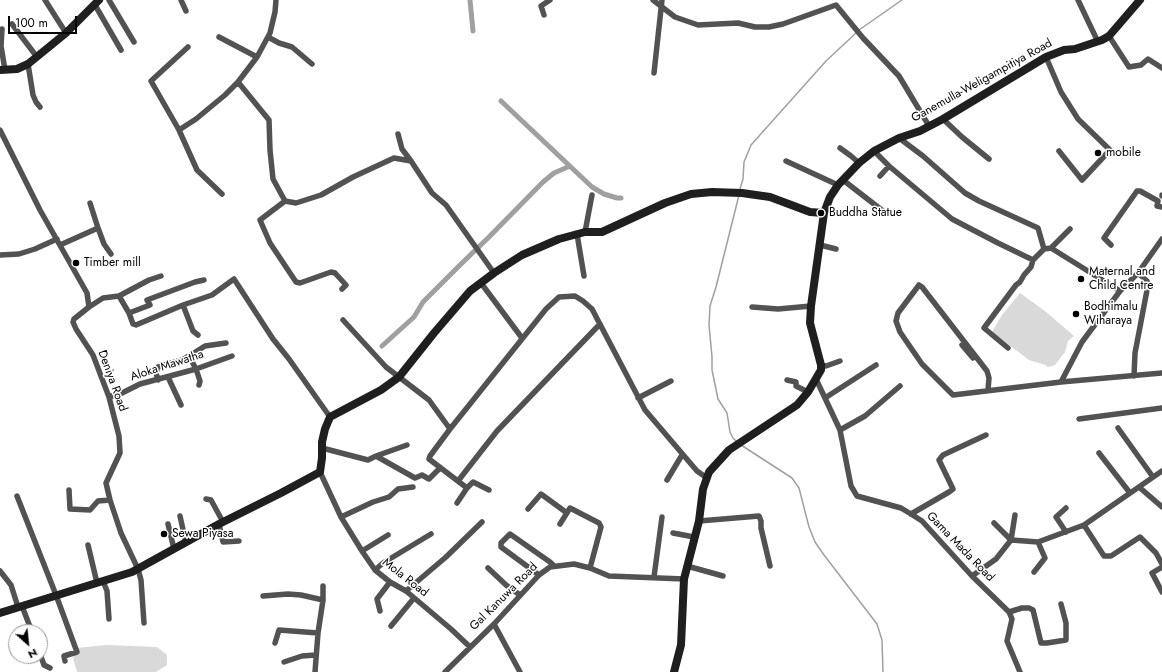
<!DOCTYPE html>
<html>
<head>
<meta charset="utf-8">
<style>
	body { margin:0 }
	#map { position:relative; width:1162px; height:672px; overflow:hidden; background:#fff; font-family:Jost,sans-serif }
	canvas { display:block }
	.north { position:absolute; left:8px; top:624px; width:40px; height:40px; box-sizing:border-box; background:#fff; border:1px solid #999; border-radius:50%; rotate:153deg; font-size:11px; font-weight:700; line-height:16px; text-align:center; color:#000 }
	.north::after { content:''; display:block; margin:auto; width:14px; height:18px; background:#000; clip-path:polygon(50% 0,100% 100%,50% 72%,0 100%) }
	.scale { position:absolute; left:8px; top:16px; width:69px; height:18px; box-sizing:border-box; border:2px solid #000; border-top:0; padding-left:5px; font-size:12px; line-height:14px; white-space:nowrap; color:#000; -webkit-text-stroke:3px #fff; paint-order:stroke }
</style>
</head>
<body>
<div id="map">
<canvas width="1162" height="672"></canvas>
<div class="north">N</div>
<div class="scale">100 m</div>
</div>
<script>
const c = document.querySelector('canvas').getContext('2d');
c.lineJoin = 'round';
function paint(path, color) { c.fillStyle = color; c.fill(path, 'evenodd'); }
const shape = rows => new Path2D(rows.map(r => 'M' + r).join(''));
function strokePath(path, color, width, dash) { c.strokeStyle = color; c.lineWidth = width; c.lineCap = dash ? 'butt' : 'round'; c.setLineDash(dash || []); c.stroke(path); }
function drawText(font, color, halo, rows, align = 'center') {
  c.font = font + ' Jost,sans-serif'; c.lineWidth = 3; c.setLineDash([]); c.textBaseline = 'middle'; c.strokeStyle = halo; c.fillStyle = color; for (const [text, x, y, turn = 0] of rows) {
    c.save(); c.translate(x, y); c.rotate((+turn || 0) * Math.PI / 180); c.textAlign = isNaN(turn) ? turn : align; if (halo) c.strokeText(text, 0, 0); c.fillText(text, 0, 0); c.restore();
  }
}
paint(shape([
	[1020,293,1045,311,1074,336,1068,341,1065,352,1055,365,1048,367,1045,365,1029,360,992,332,1002,315],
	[106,645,157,647,167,655,167,665,156,672,77,672,73,658,77,648]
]), '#d9d9d9');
strokePath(shape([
	[859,30,902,0],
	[740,189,743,179,744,162,751,145,826,61,856,33],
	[736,441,733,438,730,432,727,413,718,399,712,370,712,357,709,325,710,306,716,287,739,195],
	[741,445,792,478,799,488,809,527,815,542,824,555,877,624,882,640,883,672]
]), '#a0a0a0', 1.5);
strokePath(shape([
	[470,0,473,31],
	[501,101,592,187,604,194,617,198,621,198],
	[382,346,414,317,423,302,460,265,489,237,543,182,554,173,570,166]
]), '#a0a0a0', 5);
strokePath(shape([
	[45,0,66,33],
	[109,0,134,42],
	[181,0,186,11],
	[653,0,675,17,698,25,738,23,755,27,769,27,783,24,836,5,863,38,899,76,929,126],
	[1078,0,1098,42],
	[95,5,121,50],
	[544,15,541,6,550,0],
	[12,24,37,57],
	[2,29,1,46,5,70],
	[1109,36,1129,67,1141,65,1148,59,1162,68],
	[219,37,257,57],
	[268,37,279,43,292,47,312,64],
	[188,47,151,81,179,130,197,170,222,194],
	[1046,57,1061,92,1078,119,1110,150,1082,180,1059,151],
	[28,64,33,95,36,102,40,107],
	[654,73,662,0],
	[238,82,269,120,270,150,273,179,285,201,296,203,321,195,353,177,394,158,411,161,432,193,446,205,494,273],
	[943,119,962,137,989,159],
	[0,130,40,210,87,293,89,307,74,319,73,322,76,329,93,355,109,397,119,436,120,453,106,483,110,500,121,533,138,569,141,580,144,623],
	[179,130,196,119,225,95,238,82,257,57,270,33,275,12,276,0],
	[398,134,402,149,411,161],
	[899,138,923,156,965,193,979,201,1038,228,1044,249,1051,248,1120,291,1138,273,1162,239],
	[840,148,851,156,859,163],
	[874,151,889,166,952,219,998,243,1033,260,1044,249],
	[786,161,838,185],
	[880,176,889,166],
	[843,180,883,211],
	[1162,195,1162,196],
	[285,201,260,220,270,243,296,282,300,283,331,272,335,273,346,285,342,289],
	[98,228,104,244,111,254],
	[585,232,592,195],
	[577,234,584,276],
	[60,245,98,228,90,203],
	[820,245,836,249],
	[1111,245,1104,238,1137,191,1140,191,1158,201,1157,206,1162,207],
	[1051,248,1070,229],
	[0,255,19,254,35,249,57,239],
	[481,283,522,338],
	[119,296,149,280,161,276],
	[183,305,193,331,198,335],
	[89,307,103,298,119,296,129,313,133,324,136,325,183,305,212,295,234,279,273,339,289,359,330,417],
	[752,307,778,309,811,306],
	[129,313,150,305,147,300,195,282,204,280],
	[343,320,386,367,429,400,450,429,546,309,559,297,575,296,583,301,592,309,645,410,697,471,707,478],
	[965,343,962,345,973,358],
	[1008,348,984,328,1016,285,1020,282,1024,275,1031,267,1033,260],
	[189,356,205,346,226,343],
	[821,365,826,366,840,361],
	[1134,376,1135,353,1148,285,1147,281,1138,273],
	[168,377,181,405],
	[816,379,840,430,851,486,857,496,901,508,911,514,922,521,972,576,1009,612,1012,619,1007,641,1020,672],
	[158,380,156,373,158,367,182,360,189,356,196,369,200,381,199,385],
	[787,380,796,382,796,386,808,392],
	[1061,382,1082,342,1120,291],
	[988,390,989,378,987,371,922,287,919,285,898,313,896,321,900,332,922,364,953,395,1061,382,1162,373],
	[109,397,122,393,140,384,196,369,232,356],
	[638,398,671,381],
	[825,398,876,365],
	[1079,419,1162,408],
	[1118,428,1153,477],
	[450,429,430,456,429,459,467,488,473,482,489,490],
	[840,430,865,416,900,386],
	[322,448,368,460,376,456,415,478,422,475,429,479,440,468],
	[1099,453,1130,493],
	[376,456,407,445],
	[320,472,341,517,362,551,375,570,390,582,406,591,451,629,470,647],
	[667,480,682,455],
	[458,481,497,431,600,324],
	[1139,487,1162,507],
	[69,490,70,509,90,510,98,501,110,500],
	[17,496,56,595,77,652,64,656,65,661],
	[206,499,211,500,223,522],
	[457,503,467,488],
	[528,509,541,494,567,513],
	[911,514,949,492,953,489,939,460,943,455,986,435],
	[180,516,186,543],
	[341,517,373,502,389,497,398,489,413,487],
	[699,521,759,516,761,521,761,528,770,566],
	[994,523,1011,540],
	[168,524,174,549],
	[219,524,223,542,239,541],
	[560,524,570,508,599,523,601,527,590,568],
	[1084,525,1104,556,1111,556,1140,537,1156,553,1162,564],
	[1066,532,1056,517,1066,508],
	[673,533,694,537],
	[1011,540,1015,515],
	[88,545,97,583],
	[362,551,388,535],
	[687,566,723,576],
	[1162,567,1152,573,1162,592],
	[488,568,506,585,520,595],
	[375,570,383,563,431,534],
	[0,571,11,585,18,607],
	[1034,572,1045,558,1038,542],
	[539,575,501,547,501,543,510,534,550,562,554,566],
	[972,576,996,559,1011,540,1038,542,1084,525,1162,471],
	[654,577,662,517],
	[103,581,107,591,109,619],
	[406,591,446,557,482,522],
	[263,596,288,594,301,595,323,600,318,633,315,672],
	[323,600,323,586],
	[22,606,32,632],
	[380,611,377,599,390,582],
	[1009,612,1022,608,1029,608,1033,610,1041,643,1047,643,1066,640,1066,623,1061,604],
	[494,624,520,672],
	[391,626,414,598],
	[275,643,279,630,318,633],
	[40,654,44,665,50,668],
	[284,662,302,656,316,655],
	[445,672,494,624,539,575,550,567,574,564,590,568,609,576,684,579]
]), '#525252', 5.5);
strokePath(shape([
	[0,70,17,69,28,64,66,33,99,0],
	[0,613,132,572,219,524,281,493,320,472,322,458,322,442,325,429,330,417,381,390,399,377,434,333,470,291,494,273,522,255,559,239,585,232,602,232,665,203,691,194,712,192,742,193,770,197,810,212,824,213,830,197,838,185,859,163,874,151,899,138,920,131,943,119,1046,57,1064,50,1075,49,1102,40,1109,36,1140,0],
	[674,672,681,645,684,579,699,521,703,489,709,472,729,450,797,405,808,392,821,370,821,365,810,323,811,306,824,213]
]), '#1f1f1f', 8);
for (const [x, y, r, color] of [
	[1098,153,4,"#000"],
	[821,213,4,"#000"],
	[76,263,4,"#000"],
	[1081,279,4,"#000"],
	[1076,314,4,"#000"],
	[164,534,4,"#000"]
]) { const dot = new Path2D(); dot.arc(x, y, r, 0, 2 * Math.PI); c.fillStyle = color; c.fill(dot); strokePath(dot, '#fff', 1.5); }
drawText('12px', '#000', '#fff', [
	["Ganemulla-Weligampitiya Road",982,81,-29],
	["Aloka Mawatha",167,366,-18],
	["Deniya Road",112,381,70],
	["Gama Mada Road",960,547,46],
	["Mola Road",405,578,38],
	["Gal Kanuwa Road",504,597,-45]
]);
drawText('12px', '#000', '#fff', [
	["mobile",1106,153],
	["Buddha Statue",829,213],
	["Timber mill",84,263],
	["Maternal and",1089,272],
	["Child Centre",1089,286],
	["Bodhimalu",1084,307],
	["Wiharaya",1084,321],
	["Sewa Piyasa",172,534]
], 'left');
</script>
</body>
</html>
